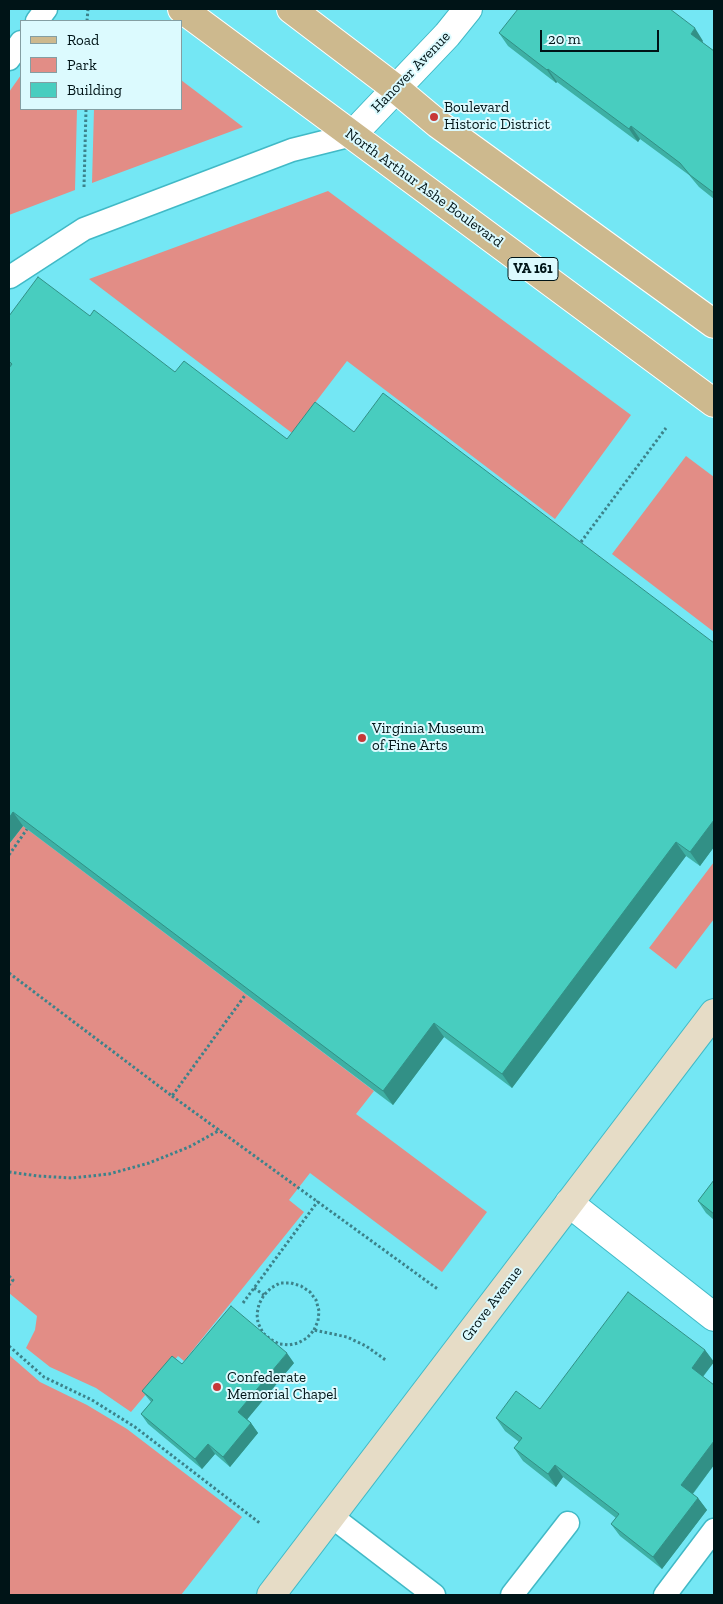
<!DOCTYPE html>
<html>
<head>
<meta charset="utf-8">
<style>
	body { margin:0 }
	#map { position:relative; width:723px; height:1604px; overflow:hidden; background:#74e7f4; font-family:"Zilla Slab",serif }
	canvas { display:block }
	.frame { position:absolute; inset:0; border:10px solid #001417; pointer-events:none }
	.legend { position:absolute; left:20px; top:20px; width:162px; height:90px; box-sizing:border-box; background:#dcfafe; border:1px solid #849ea2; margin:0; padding:6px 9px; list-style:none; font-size:15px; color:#001417 }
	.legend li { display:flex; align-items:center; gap:10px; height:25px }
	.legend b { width:25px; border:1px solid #849ea2 }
	.scale { position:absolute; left:540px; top:30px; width:119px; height:22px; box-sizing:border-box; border:2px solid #001417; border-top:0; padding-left:6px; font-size:15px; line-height:18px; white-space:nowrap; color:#001417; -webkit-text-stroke:4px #dcfafe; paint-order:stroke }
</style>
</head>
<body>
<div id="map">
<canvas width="723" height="1604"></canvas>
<div class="frame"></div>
<ul class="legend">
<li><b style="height:6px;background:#cdb98e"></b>Road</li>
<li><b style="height:14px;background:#e28d86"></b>Park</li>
<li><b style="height:14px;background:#48cdbf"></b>Building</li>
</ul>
<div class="scale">20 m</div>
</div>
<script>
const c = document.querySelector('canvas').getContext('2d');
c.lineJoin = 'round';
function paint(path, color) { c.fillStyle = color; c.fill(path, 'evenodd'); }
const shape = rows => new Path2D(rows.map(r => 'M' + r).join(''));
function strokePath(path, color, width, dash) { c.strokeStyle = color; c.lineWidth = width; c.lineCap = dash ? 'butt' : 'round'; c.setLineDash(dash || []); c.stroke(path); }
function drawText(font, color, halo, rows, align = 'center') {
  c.font = font + ' "Zilla Slab",serif'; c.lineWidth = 4; c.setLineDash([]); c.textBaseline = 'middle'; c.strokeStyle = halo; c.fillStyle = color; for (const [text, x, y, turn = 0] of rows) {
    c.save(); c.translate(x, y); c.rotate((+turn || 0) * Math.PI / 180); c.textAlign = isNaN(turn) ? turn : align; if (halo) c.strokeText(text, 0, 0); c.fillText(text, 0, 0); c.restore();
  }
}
paint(shape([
	[21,75,21,109,77,109,75,190,9,215,9,92],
	[181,80,243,127,92,183,94,109,181,109],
	[328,191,631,415,555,519,347,361,292,433,89,279],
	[686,456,714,477,714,632,612,554],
	[23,826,374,1091,356,1114,487,1212,442,1272,310,1173,289,1200,304,1212,184,1361,178,1356,131,1412,96,1388,50,1367,26,1348,35,1330,37,1316,9,1293,9,844],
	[714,862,714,919,676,969,649,948],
	[9,1355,40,1382,87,1405,127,1429,242,1517,181,1595,9,1595]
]), '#e28d86');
const lane = shape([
	[37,21,46,9],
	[9,59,21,42],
	[10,277,84,229,292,150,352,135],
	[331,1516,434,1595],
	[512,1595,568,1523],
	[665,1595,714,1530]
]);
const street = shape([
	[352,135,447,35,468,9],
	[569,1203,714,1317]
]);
const secondary = shape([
	[271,1595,714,1013]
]);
const primary = shape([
	[182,9,714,403],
	[291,9,395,88,438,124,714,324]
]);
strokePath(lane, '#41b9c6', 25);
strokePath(street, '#41b9c6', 30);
strokePath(secondary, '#41b9c6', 30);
strokePath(primary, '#fff', 30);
strokePath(shape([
	[87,21,88,9],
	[84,187,86,109],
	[578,546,666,428],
	[9,855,27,829],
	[9,973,172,1096,246,994],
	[172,1096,439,1290],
	[9,1172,38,1176,72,1178,109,1174,149,1163,189,1147,220,1130],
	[9,1276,13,1280,9,1285],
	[254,1288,264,1295],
	[243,1303,318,1201],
	[314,1330,318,1321,319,1311,316,1300,310,1292,301,1286,291,1283,280,1283,271,1288,264,1295,259,1304,257,1314,258,1323,263,1333,270,1339,279,1344,289,1345,298,1343,307,1338,314,1330,347,1337,366,1346,387,1361],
	[9,1346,44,1377,92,1400,135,1427,261,1524]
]), '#3c828a', 3, [2.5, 2.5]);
strokePath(lane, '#fff', 22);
strokePath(street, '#fff', 28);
strokePath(secondary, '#e6dcc6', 28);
strokePath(primary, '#cdb98e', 28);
paint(shape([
	[499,33,703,41,702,42,714,51,714,199,699,187,689,175,640,139,638,142,557,82,556,83,508,46],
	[9,316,90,316,175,372,287,439,354,432,714,643,714,847,700,866,686,856,512,1088,444,1037,393,1105,23,826,9,844],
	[714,1180,714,1220,706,1213,698,1201],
	[705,1350,714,1362,703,1377,714,1385,714,1465,693,1494,698,1498,707,1510,662,1569,620,1536,611,1524,616,1518,563,1477,556,1487,523,1461,514,1448,519,1442,505,1431,496,1418,540,1409],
	[294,1363,247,1419,251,1423,258,1433,230,1467,215,1454,202,1469,148,1424,141,1414,151,1402,142,1391,182,1364]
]), '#3eb0a4');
paint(shape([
	[695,28,703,41,699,46,691,34],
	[548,69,557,82,556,83,547,70],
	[631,126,640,139,638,142,629,129],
	[13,812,23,826,9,844,9,818],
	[714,820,714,847,700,866,690,852],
	[676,842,686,856,512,1088,502,1074],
	[434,1023,444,1037,393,1105,383,1091],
	[705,1350,714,1362,700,1380,692,1368],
	[287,1353,294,1363,245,1422,238,1412],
	[251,1423,258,1433,230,1467,223,1457],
	[714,1441,714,1465,690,1497,681,1485],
	[208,1444,215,1454,202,1469,195,1459],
	[555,1465,563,1477,556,1487,548,1474],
	[698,1498,707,1510,662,1569,653,1557]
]), '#329086');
const building = shape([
	[518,9,670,9,695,28,691,34,714,51,714,193,690,175,680,163,631,126,629,129,548,69,547,70,499,33,518,9],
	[38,277,90,316,94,310,175,372,184,361,287,439,315,402,354,432,383,393,714,643,714,820,690,852,676,842,502,1074,434,1023,383,1091,13,812,9,818,9,368,12,364,9,361,9,316,38,277],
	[714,1180,714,1214,698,1201,714,1180],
	[628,1292,705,1350,692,1368,714,1385,714,1441,681,1485,698,1498,653,1557,611,1524,619,1514,555,1465,548,1474,514,1448,522,1438,496,1418,516,1391,540,1409,628,1292],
	[231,1306,287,1353,238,1412,251,1423,223,1457,208,1444,195,1459,141,1414,153,1400,142,1391,172,1356,182,1364,231,1306]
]);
paint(building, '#48cdbf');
strokePath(building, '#329086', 1);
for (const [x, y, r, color] of [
	[434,117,5,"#c73838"],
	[362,738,5,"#c73838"],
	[217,1387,5,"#c73838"]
]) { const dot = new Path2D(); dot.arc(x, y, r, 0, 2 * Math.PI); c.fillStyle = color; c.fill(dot); strokePath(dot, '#dcfafe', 2); }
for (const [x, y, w] of [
	[533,269,50]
]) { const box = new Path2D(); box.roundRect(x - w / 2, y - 11.5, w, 23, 4); c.fillStyle = '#dcfafe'; c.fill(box); strokePath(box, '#001417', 1); }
drawText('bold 14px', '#001417', null, [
	["VA 161",533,269]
]);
drawText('15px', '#001417', '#dcfafe', [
	["Hanover Avenue",411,72,-46],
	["North Arthur Ashe Boulevard",424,188,36],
	["Grove Avenue",492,1304,-53]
]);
drawText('15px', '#001417', '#dcfafe', [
	["Boulevard",444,108],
	["Historic District",444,125],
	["Virginia Museum",372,729],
	["of Fine Arts",372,746],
	["Confederate",227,1378],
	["Memorial Chapel",227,1395]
], 'left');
</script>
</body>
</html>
